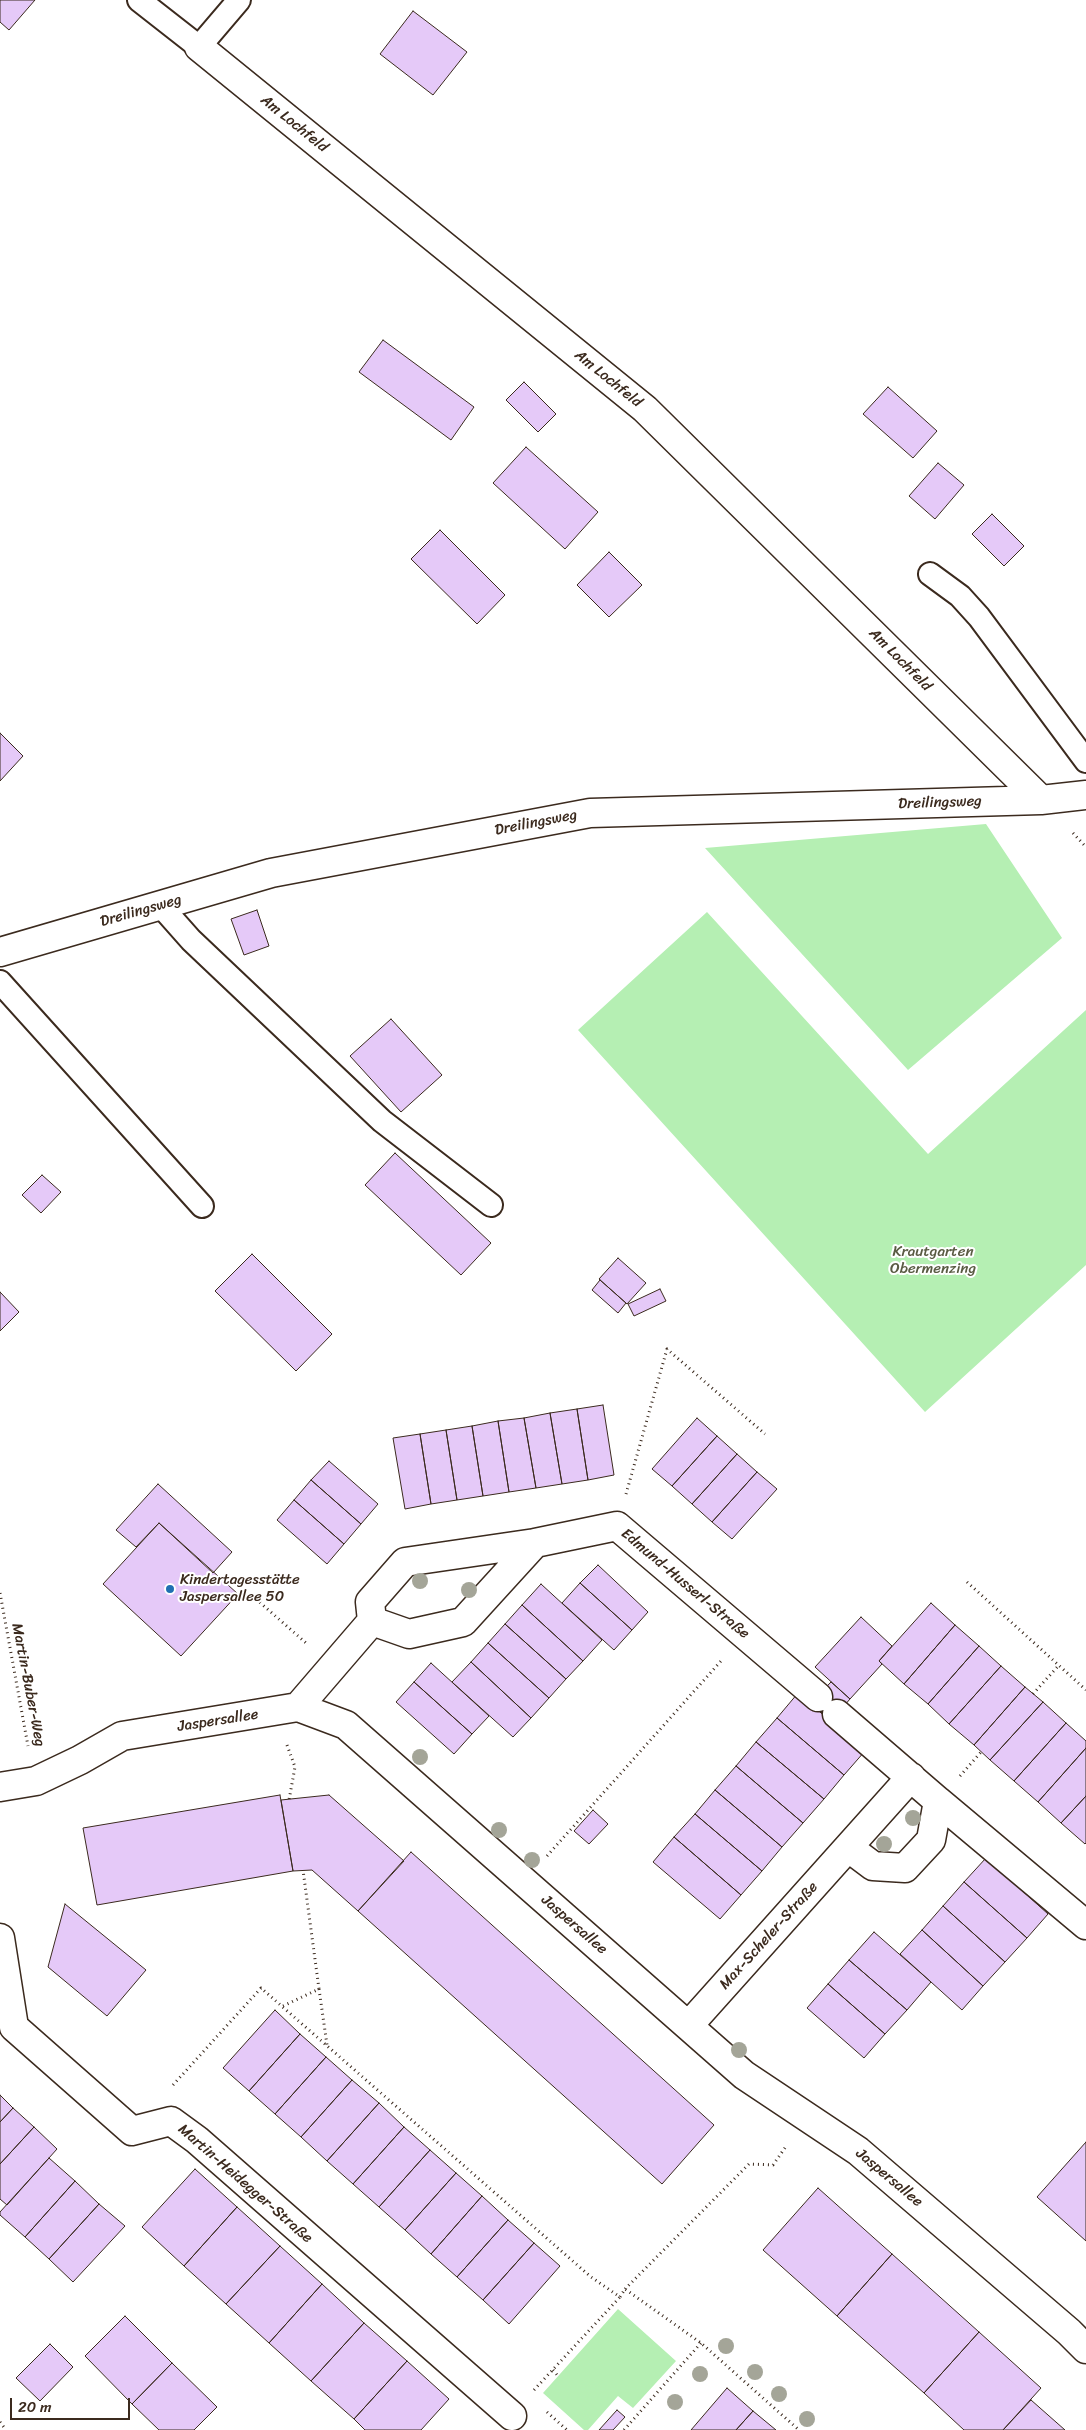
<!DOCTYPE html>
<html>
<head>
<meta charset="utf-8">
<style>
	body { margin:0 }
	#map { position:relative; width:1086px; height:2430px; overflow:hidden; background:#fff; font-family:Sriracha,sans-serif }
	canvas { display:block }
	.scale { position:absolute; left:10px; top:2398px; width:120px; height:22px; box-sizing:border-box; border:2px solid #3b2a1e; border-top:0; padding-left:6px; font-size:15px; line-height:18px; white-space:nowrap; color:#3b2a1e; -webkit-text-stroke:4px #fff; paint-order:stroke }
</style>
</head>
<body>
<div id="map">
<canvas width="1086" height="2430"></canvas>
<div class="scale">20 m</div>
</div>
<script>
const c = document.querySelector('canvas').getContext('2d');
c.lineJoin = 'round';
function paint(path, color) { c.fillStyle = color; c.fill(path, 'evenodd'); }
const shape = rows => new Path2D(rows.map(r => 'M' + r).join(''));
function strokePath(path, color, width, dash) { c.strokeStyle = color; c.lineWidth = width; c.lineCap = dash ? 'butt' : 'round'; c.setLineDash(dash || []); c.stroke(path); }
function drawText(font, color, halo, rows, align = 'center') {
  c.font = font + ' Sriracha,sans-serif'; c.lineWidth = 4; c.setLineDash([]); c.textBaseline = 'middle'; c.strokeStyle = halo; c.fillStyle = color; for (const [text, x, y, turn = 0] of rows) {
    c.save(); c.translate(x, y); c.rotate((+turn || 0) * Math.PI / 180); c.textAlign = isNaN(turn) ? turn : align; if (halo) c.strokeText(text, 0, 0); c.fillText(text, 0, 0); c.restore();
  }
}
paint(shape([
	[986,824,1062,938,908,1070,705,848],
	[707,912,928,1154,1086,1010,1086,1265,925,1412,578,1030],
	[618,2309,676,2361,633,2408,618,2396,588,2430,584,2430,543,2393]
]), '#b5efb3');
const building = shape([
	[0,0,35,0,9,30,0,22,0,0],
	[413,11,467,52,433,95,380,54,413,11],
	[383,340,474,407,451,440,359,372,383,340],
	[524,382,556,414,538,432,506,400,524,382],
	[888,387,937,431,913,458,863,414,888,387],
	[526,447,598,512,565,549,493,483,526,447],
	[938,463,964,485,935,519,909,496,938,463],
	[992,514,1024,546,1004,566,972,534,992,514],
	[440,530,505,595,477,624,411,559,440,530],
	[609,552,642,585,609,617,577,585,609,552],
	[0,733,23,756,0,781,0,733],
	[257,910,269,946,244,955,231,919,257,910],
	[391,1019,442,1075,401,1112,350,1056,391,1019],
	[395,1153,491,1243,461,1275,365,1185,395,1153],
	[42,1175,61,1192,41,1213,22,1195,42,1175],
	[252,1254,332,1334,296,1371,215,1291,252,1254],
	[618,1258,646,1283,627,1304,599,1279,618,1258],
	[600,1280,626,1303,618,1313,592,1290,600,1280],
	[660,1289,666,1301,634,1316,628,1304,660,1289],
	[0,1292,19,1312,0,1331,0,1292],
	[603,1405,614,1475,588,1480,577,1409,603,1405],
	[577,1409,588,1480,562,1484,550,1413,577,1409],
	[550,1413,562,1484,536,1488,524,1418,550,1413],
	[524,1418,536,1488,509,1492,498,1421,524,1418],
	[697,1418,717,1436,672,1486,652,1469,697,1418],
	[498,1421,509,1492,483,1496,472,1426,498,1421],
	[472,1426,483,1496,457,1500,446,1430,472,1426],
	[446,1430,457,1500,431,1504,420,1434,446,1430],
	[420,1434,431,1504,405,1509,393,1438,420,1434],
	[717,1436,737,1454,692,1504,672,1486,717,1436],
	[737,1454,757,1472,712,1522,692,1504,737,1454],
	[329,1461,378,1504,361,1524,311,1480,329,1461],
	[757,1472,777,1489,732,1539,712,1522,757,1472],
	[311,1480,361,1524,344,1544,294,1500,311,1480],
	[158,1484,232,1552,213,1573,159,1523,136,1547,116,1530,158,1484],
	[294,1500,344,1544,327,1564,277,1520,294,1500],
	[159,1523,238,1594,181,1656,103,1584,159,1523],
	[598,1565,648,1612,632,1630,580,1583,598,1565],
	[580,1583,632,1630,614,1650,562,1603,580,1583],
	[541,1584,602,1640,583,1661,522,1605,541,1584],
	[931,1603,955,1625,904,1684,879,1661,931,1603],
	[522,1605,583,1661,566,1679,505,1624,522,1605],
	[861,1617,892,1646,879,1661,882,1664,850,1699,815,1667,861,1617],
	[505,1624,566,1679,549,1698,488,1643,505,1624],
	[955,1625,979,1646,928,1704,904,1684,955,1625],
	[488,1643,549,1698,531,1718,471,1662,488,1643],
	[979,1646,1001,1666,949,1724,928,1704,979,1646],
	[471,1662,531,1718,513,1737,452,1682,471,1662],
	[431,1663,489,1716,472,1734,414,1682,431,1663],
	[1001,1666,1025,1687,974,1745,949,1724,1001,1666],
	[414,1682,472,1734,454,1754,396,1702,414,1682],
	[831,1682,850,1699,831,1721,811,1703,831,1682],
	[1025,1687,1043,1702,990,1760,974,1745,1025,1687],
	[798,1693,865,1751,844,1775,777,1718,798,1693],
	[1043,1702,1066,1723,1014,1781,990,1760,1043,1702],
	[777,1718,844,1775,824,1799,756,1742,777,1718],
	[1066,1723,1086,1741,1086,1748,1038,1802,1014,1781,1066,1723],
	[756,1742,824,1799,803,1823,736,1766,756,1742],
	[1086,1748,1086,1796,1061,1823,1038,1802,1086,1748],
	[736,1766,803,1823,782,1847,715,1790,736,1766],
	[715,1790,782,1847,762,1871,695,1814,715,1790],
	[280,1795,293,1871,97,1905,83,1828,280,1795],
	[329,1795,404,1861,358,1911,312,1870,293,1871,281,1800,329,1795],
	[1086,1796,1086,1843,1085,1844,1061,1823,1086,1796],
	[593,1810,608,1824,589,1844,574,1831,593,1810],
	[695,1814,762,1871,741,1895,674,1837,695,1814],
	[674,1837,741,1895,720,1919,653,1862,674,1837],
	[411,1852,714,2125,662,2184,358,1911,411,1852],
	[986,1858,1048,1914,1027,1938,964,1882,986,1858],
	[964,1882,1027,1938,1005,1962,943,1906,964,1882],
	[65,1904,146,1970,107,2016,48,1967,65,1904],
	[943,1906,1005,1962,983,1986,922,1930,943,1906],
	[922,1930,983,1986,962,2010,900,1954,922,1930],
	[874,1932,931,1982,907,2010,849,1960,874,1932],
	[849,1960,907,2010,885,2034,828,1984,849,1960],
	[828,1984,885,2034,864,2058,807,2008,828,1984],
	[275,2010,300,2034,249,2091,223,2068,275,2010],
	[300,2034,326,2057,275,2114,249,2091,300,2034],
	[326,2057,352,2080,301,2137,275,2114,326,2057],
	[352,2080,379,2103,327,2161,301,2137,352,2080],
	[0,2095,13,2108,0,2122,0,2095],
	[379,2103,404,2127,353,2184,327,2161,379,2103],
	[13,2108,34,2127,0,2164,0,2122,13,2108],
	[34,2127,57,2149,7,2205,0,2199,0,2164,34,2127],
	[404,2127,430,2150,379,2207,353,2184,404,2127],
	[1086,2142,1086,2241,1037,2197,1086,2142],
	[430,2150,456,2173,405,2230,379,2207,430,2150],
	[49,2158,75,2181,25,2237,0,2215,0,2212,49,2158],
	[195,2169,237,2207,184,2266,142,2227,195,2169],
	[456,2173,482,2196,431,2254,405,2230,456,2173],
	[75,2181,99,2204,49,2259,25,2237,75,2181],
	[818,2188,892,2254,837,2316,763,2250,818,2188],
	[482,2196,508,2220,457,2277,431,2254,482,2196],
	[99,2204,125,2226,73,2282,49,2259,99,2204],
	[237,2207,280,2246,226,2304,184,2266,237,2207],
	[508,2220,534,2243,483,2300,457,2277,508,2220],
	[534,2243,560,2266,509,2324,483,2300,534,2243],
	[280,2246,322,2284,269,2343,226,2304,280,2246],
	[892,2254,979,2332,924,2393,837,2316,892,2254],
	[322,2284,364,2323,311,2381,269,2343,322,2284],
	[125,2316,172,2363,132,2404,85,2356,125,2316],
	[364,2323,407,2361,354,2419,311,2381,364,2323],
	[979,2332,1041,2388,1003,2430,964,2430,924,2393,979,2332],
	[50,2344,73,2367,40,2401,16,2378,50,2344],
	[407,2361,449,2399,421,2430,365,2430,354,2419,407,2361],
	[172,2363,217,2407,194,2430,159,2430,132,2404,172,2363],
	[727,2388,753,2411,736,2430,691,2430,727,2388],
	[1031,2400,1065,2430,1003,2430,1031,2400],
	[617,2410,625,2417,613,2430,599,2430,617,2410],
	[753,2411,776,2430,736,2430,753,2411]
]);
paint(building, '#e5c9f8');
strokePath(building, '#3b2a1e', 1);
const lane = shape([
	[139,0,199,47,239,0],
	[930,574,960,596,979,617,1086,761],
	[160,905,191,940,382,1121,491,1205],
	[0,982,202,1206]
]);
const street = shape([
	[199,47,645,409,1041,800],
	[0,952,271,873,590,813,1041,800,1086,795],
	[535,1543,617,1526,818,1697],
	[298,1707,372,1621,370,1602,405,1562,535,1543,463,1622,409,1634,372,1621],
	[837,1714,938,1801,931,1840,905,1868,873,1866,849,1848],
	[0,1787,36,1781,80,1760,122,1736,298,1707,346,1725,744,2075,858,2151,1069,2332,1086,2349],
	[938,1801,1086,1925],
	[0,1938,14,2027,132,2131,171,2121,197,2140,512,2416],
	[689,2025,911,1777]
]);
strokePath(lane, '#3b2a1e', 26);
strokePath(street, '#3b2a1e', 31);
strokePath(shape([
	[1073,833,1086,847],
	[626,1494,667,1349,765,1434],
	[967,1582,1086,1690],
	[0,1593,28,1746],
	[256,1599,306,1643],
	[1033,1694,1059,1665],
	[287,1745,295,1767,289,1800],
	[960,1776,981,1752],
	[547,1856,721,1661],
	[319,1989,327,2045],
	[283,2006,319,1989,303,1870],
	[173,2085,261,1988,591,2277,620,2297,625,2289,701,2343,799,2430],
	[625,2289,749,2164,773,2165,787,2145],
	[553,2370,558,2376],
	[534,2390,620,2297],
	[547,2412,567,2430],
	[0,2422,6,2430],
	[624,2430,701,2343]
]), '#3b2a1e', 3, [1, 4]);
strokePath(lane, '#fff', 22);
strokePath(street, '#fff', 28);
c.fillStyle = '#a4a598';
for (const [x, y] of [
	[420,1581],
	[469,1590],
	[420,1757],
	[913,1818],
	[499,1830],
	[884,1844],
	[532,1860],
	[739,2050],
	[726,2346],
	[755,2372],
	[700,2374],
	[779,2394],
	[675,2402],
	[807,2419]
]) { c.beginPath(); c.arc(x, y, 8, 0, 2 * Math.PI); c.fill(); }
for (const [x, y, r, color] of [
	[170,1589,5,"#1f6fb2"]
]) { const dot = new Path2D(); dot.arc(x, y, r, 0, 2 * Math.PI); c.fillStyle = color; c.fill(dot); strokePath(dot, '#fff', 2); }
drawText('15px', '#3b2a1e', '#fff', [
	["Am Lochfeld",294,124,39],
	["Am Lochfeld",608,379,39],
	["Am Lochfeld",900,660,45],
	["Dreilingsweg",940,803,-2],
	["Dreilingsweg",536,823,-11],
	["Dreilingsweg",141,911,-16],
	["Edmund-Husserl-Straße",685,1584,40],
	["Martin-Buber-Weg",28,1685,79],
	["Jaspersallee",218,1721,-9],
	["Jaspersallee",574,1925,41],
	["Max-Scheler-Straße",769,1936,-48],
	["Jaspersallee",889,2178,40],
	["Martin-Heidegger-Straße",245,2184,41]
]);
drawText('15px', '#5a5b43', '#fff', [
	["Krautgarten",933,1252],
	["Obermenzing",933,1269]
]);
drawText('15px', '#3b2a1e', '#fff', [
	["Kindertagesstätte",180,1580],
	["Jaspersallee 50",180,1597]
], 'left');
</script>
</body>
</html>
